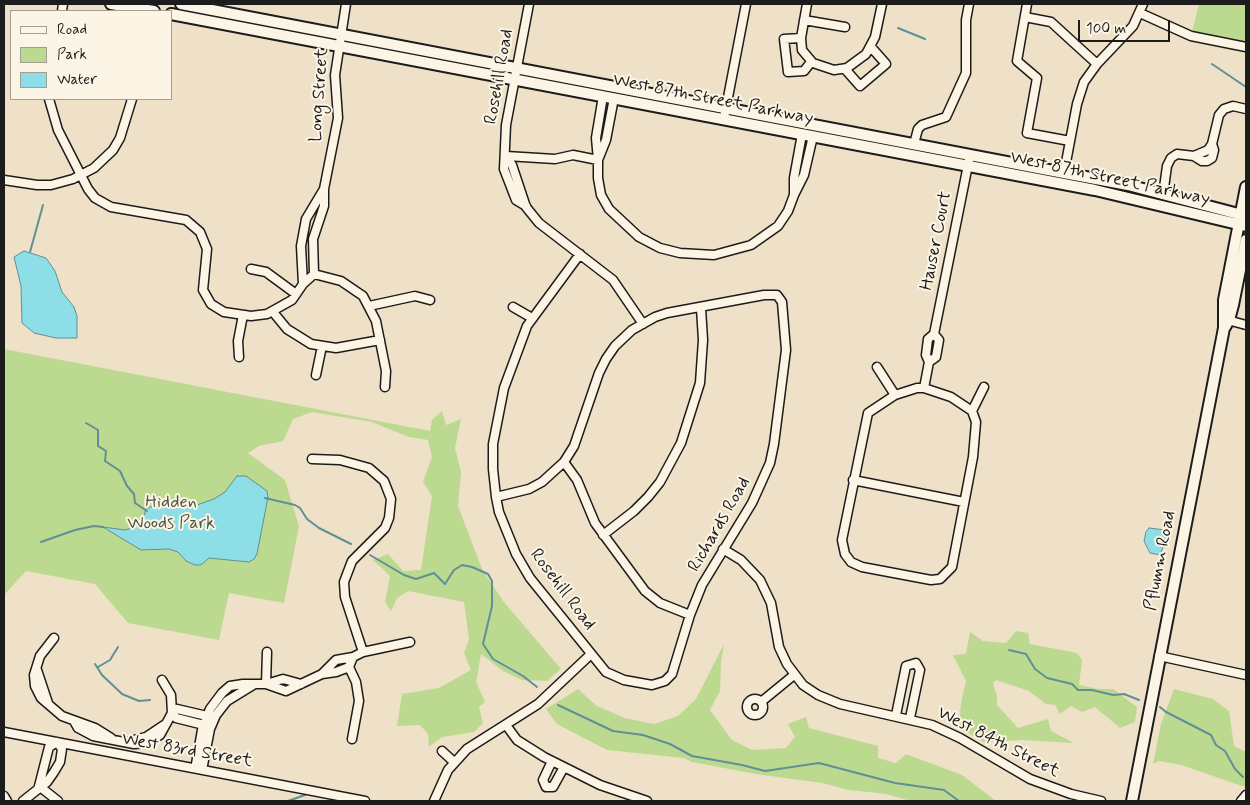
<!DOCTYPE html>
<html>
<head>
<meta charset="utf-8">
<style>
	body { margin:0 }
	#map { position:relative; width:1250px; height:805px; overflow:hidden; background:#efe0c8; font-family:Mynerve,sans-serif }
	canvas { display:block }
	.frame { position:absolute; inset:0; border:5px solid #1c1c1c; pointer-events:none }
	.legend { position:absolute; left:10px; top:10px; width:162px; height:90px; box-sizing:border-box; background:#fcf5e5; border:1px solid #a29e95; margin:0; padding:6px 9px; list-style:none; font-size:15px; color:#1c1c1c }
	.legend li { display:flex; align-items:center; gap:10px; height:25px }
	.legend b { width:25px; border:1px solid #a29e95 }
	.scale { position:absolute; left:1078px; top:20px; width:92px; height:22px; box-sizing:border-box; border:2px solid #1c1c1c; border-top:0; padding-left:6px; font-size:15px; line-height:18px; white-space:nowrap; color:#1c1c1c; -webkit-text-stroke:4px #fcf5e5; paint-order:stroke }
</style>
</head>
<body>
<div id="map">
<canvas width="1250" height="805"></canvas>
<div class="frame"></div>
<ul class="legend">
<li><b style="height:6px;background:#fcf5e5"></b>Road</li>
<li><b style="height:14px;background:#bcd990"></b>Park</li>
<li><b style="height:14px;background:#8ddee6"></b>Water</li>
</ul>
<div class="scale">100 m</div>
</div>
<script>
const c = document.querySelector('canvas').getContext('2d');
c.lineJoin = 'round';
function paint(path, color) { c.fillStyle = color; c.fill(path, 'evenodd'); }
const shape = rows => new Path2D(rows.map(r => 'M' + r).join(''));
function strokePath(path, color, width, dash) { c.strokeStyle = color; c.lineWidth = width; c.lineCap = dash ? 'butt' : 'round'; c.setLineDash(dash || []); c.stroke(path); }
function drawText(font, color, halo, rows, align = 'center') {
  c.font = font + ' Mynerve,sans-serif'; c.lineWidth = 4; c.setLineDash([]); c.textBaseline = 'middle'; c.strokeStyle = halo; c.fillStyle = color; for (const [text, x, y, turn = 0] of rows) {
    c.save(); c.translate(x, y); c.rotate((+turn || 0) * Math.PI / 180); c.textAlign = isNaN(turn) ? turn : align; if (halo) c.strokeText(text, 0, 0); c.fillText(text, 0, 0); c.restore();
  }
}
paint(shape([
	[1199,4,1246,4,1246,43,1192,32],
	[4,349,430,431,432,420,442,411,446,425,461,419,455,448,461,472,458,506,482,569,503,601,561,669,547,681,522,680,503,671,481,654,476,682,485,702,479,707,483,723,474,732,442,737,429,747,428,734,420,725,397,726,402,694,439,688,471,670,464,653,469,639,464,602,408,591,397,598,391,611,385,602,390,576,373,560,388,554,403,571,421,570,432,496,423,482,432,457,428,440,409,437,372,422,312,412,293,419,283,441,259,446,248,453,285,480,299,526,284,603,229,593,219,640,128,623,95,584,26,571,4,595],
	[1016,631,1028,633,1030,644,1077,653,1082,660,1079,685,1099,689,1113,689,1137,707,1135,722,1120,728,1095,707,1082,712,1071,706,1060,714,1055,705,1046,704,1029,691,996,680,993,683,997,697,997,705,1018,728,1048,719,1051,731,1074,743,1021,740,983,742,959,727,961,703,966,681,953,655,966,654,970,632,983,641,1006,643],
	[724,644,721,662,720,691,710,710,732,740,752,750,786,748,795,737,788,724,806,717,809,728,878,746,878,758,896,763,906,754,962,775,996,801,911,801,886,794,849,790,822,783,756,774,692,762,684,758,607,750,557,724,546,709,578,689,597,706,625,718,654,724,678,716,696,699],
	[1174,689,1213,699,1229,711,1234,746,1246,752,1245,787,1181,765,1159,761,1153,764,1161,724]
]), '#bcd990');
const water = shape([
	[24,251,46,258,55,271,62,292,74,307,77,316,77,338,56,338,34,333,22,323,21,286,14,257,24,251],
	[237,476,246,476,267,491,268,497,257,554,254,559,249,562,209,558,201,565,195,565,186,561,178,552,169,549,141,550,103,527,125,530,132,528,145,514,145,510,150,507,197,505,214,499,225,492,237,476],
	[1149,528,1165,530,1168,534,1160,555,1150,553,1144,541,1146,532,1149,528]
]);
paint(water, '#8ddee6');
strokePath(water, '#609095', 1);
strokePath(shape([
	[898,28,925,39],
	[1212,64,1246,87],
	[30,252,43,205],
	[86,423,98,430,98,446,106,451,105,461,120,471,127,486,134,494,135,503,147,511],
	[265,498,295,505,300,508,307,519,319,528,351,544],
	[41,542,75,530,94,526,103,527],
	[370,555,404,575,416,579,434,573,445,584,454,570,462,565,472,567,488,574,492,581,492,606,483,644,493,659,523,676,537,687],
	[1009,650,1026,654,1035,669,1047,678,1072,684,1078,690,1092,690,1113,695,1124,694,1139,700],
	[95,664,102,675,122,694,139,701,150,700],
	[98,667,110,660,118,647],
	[558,705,613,731,643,735,670,744,692,756,742,765,765,771,819,763,895,783,944,790,959,801],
	[1160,707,1166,712,1211,735,1216,745,1225,751,1235,769,1243,777],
	[288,801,305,795]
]), '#609095', 2);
const minor = shape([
	[807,4,801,38,802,50,813,63,834,70,847,68,866,54,875,37,882,4],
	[1027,4,1017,61,1037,78,1027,133,1070,141],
	[62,11,63,4],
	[1140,13,1191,36,1246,47],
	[1025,17,1051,22,1097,64],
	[804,20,845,27],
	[801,38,784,39,788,72,804,71,811,62],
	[845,69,860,86,886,64,871,47],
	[603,96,596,138,598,160,606,140,614,98],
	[49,99,58,130,88,189,95,198,111,207,186,220,200,232,207,249,203,290,211,304,224,312,251,316,267,314,292,300,303,284,301,246,306,219,324,189],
	[724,118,746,4],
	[802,134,794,178,794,195,804,175,813,136],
	[914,144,918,129,922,125,946,117,966,73,966,20,969,4],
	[506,156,555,159,573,155,598,160,598,178,601,195,609,209,639,237,660,248,680,253,714,255,751,245,778,226,788,211,794,195],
	[506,156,512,165,526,207,539,223,613,280,643,324],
	[1194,156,1202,161,1207,161,1212,158,1214,150,1212,144],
	[1064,173,1077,104,1084,82,1097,64,1133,26,1143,4],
	[4,180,37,185,51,185,73,179,94,168,113,150,120,138,132,99],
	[1163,195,1167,166,1171,158,1177,154,1194,156,1208,150,1212,144,1219,115,1224,109,1233,106,1246,109],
	[526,206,516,200,504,169,506,125,529,4],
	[251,269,266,272,296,294],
	[314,274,313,239,324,206,324,189,338,118,335,75,346,4],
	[303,284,314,274,341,281,363,296,376,321,386,371,385,387],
	[369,306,415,296,430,300],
	[513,307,532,318],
	[273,312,287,329,311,344,336,348,380,340],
	[1224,319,1246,325],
	[239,357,238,341,243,315],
	[929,362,936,357,939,340,934,334],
	[877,367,895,395],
	[316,375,322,346],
	[917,388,924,388,951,397,972,411,976,422,973,457,952,567,940,579,931,580,862,567,851,562,845,554,842,540,868,413,895,395,917,388],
	[924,388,929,362,926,355,928,339,934,334,970,155],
	[972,411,984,387],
	[312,459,340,460,369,468,384,481,391,499,389,518,385,528,352,561,344,582,345,597,363,652],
	[564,462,577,480,595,523,645,591,660,603,690,615],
	[853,480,964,502],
	[496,497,529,489,542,482,564,462,574,446,599,373,606,359,615,346,632,330,655,317,667,313,764,295,777,295,782,302,786,350,774,444,770,463,752,503,702,585,690,615,672,674,665,681,652,685,624,680,606,672,530,578,516,554,499,512,496,497,493,469,493,444,504,388,527,326,580,254],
	[603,535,634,511,648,497,660,482,681,443,700,383,703,340,701,308],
	[723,549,741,560,760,580,771,603,779,647,787,664,803,685,818,695,840,704,932,725,960,738,1030,779,1071,794,1101,801],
	[54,638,40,656,34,675,35,686,41,698,62,716,95,728,111,738],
	[1159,656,1246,675],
	[349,667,356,682,359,701,352,739],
	[349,667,353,657,363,652,410,642],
	[37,670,48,703],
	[322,674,336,660,353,657],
	[266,684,286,691,322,674,336,672,349,667],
	[266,684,267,652],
	[253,685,227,701,216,715,210,729,203,765,200,768,196,764,202,730,210,709,222,693,230,686,243,684,266,684,283,679,301,684],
	'747 707a8 8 0 1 1 16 0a8 8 0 1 1-16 0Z',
	[761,702,794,675],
	[177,709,207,716,212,723,204,725,176,718,172,713,177,709],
	[896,715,906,666,916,663,920,670,910,718],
	[74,721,78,728,93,736,134,744,148,743,160,735,172,713,171,695,162,680],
	[506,725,517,740,544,757,600,785,647,801],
	[4,732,365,801],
	[130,741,146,737,164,725],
	[442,751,454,762],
	[552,761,543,780,546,787,553,787,564,767],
	[39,786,58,801],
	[4,796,7,801],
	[23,801,47,782,54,772,60,762,62,749,57,742,49,747,39,786],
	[434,801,448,770,467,749,538,704,590,655],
	[1241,801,1246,795]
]);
const major = shape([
	[111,4,154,11],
	[181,4,1064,173,1128,185,1246,216],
	[171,14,1095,190,1246,226],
	[1225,327,1229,320,1233,305,1246,240],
	[1132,801,1224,328,1224,300,1246,187]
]);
strokePath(minor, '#1c1c1c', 11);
strokePath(major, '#1c1c1c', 14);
strokePath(minor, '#fcf5e5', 8);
strokePath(major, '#fcf5e5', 10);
drawText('18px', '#1c1c1c', '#fcf5e5', [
	["Rosehill Road",500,77,-80],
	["Long Street",320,95,-86],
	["West 87th Street Parkway",713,100,11],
	["West 87th Street Parkway",1110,179,12],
	["Hauser Court",937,241,-79],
	["Richards Road",720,525,-60],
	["Pflumm Road",1161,561,-79],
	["Rosehill Road",562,590,53],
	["West 84th Street",998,743,27],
	["West 83rd Street",187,751,10]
]);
drawText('18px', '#4c553f', '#fcf5e5', [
	["Hidden",171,503],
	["Woods Park",171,524]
]);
</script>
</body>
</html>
